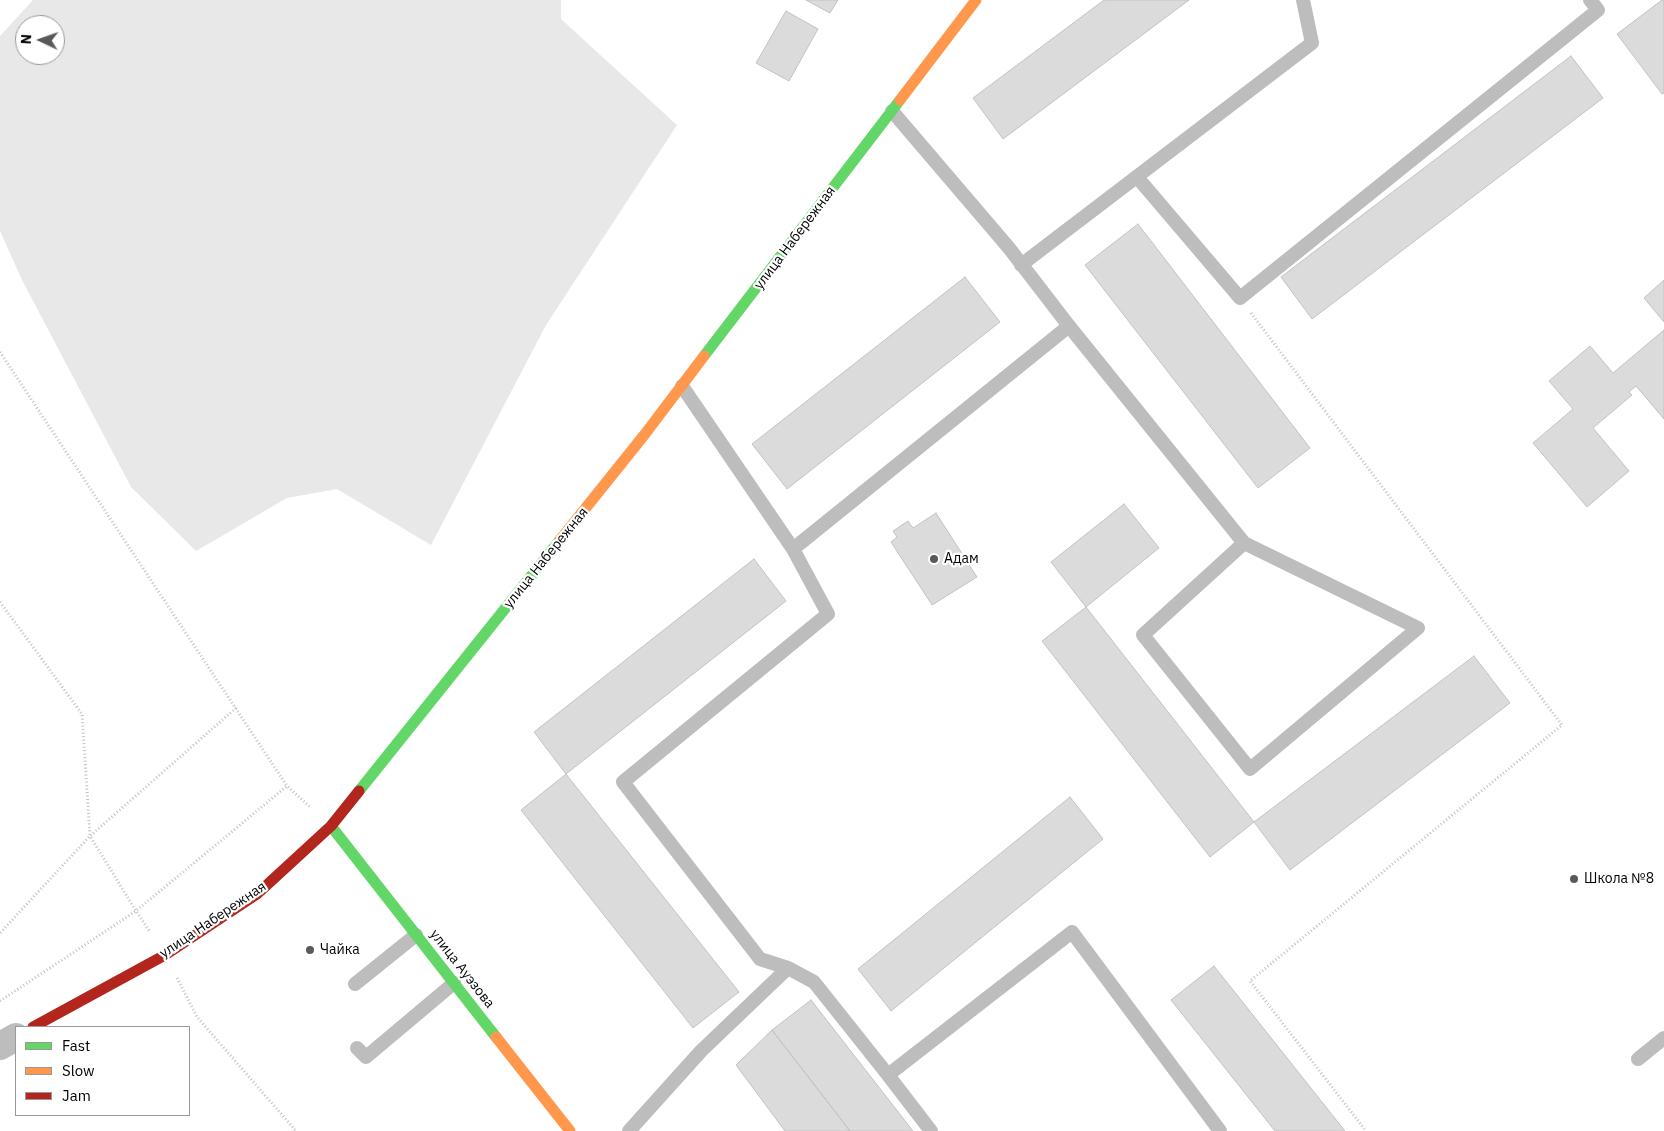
<!DOCTYPE html>
<html>
<head>
<meta charset="utf-8">
<style>
	body { margin:0 }
	#map { position:relative; width:1664px; height:1131px; overflow:hidden; background:#fff; font-family:"IBM Plex Sans",sans-serif }
	canvas { display:block }
	.legend { position:absolute; left:15px; top:1026px; width:175px; height:90px; box-sizing:border-box; background:#fff; border:1px solid #999; margin:0; padding:6px 9px; list-style:none; font-size:15px; color:#000 }
	.legend li { display:flex; align-items:center; gap:10px; height:25px }
	.legend b { width:25px; border:1px solid #999 }
	.north { position:absolute; left:15px; top:15px; width:50px; height:50px; box-sizing:border-box; background:#fff; border:1px solid #999; border-radius:50%; rotate:273deg; font-size:14px; font-weight:700; line-height:20px; text-align:center; color:#000 }
	.north::after { content:''; display:block; margin:auto; width:18px; height:22px; background:#595959; clip-path:polygon(50% 0,100% 100%,50% 72%,0 100%) }
</style>
</head>
<body>
<div id="map">
<canvas width="1664" height="1131"></canvas>
<ul class="legend">
<li><b style="height:6px;background:#63d668"></b>Fast</li>
<li><b style="height:6px;background:#ff974d"></b>Slow</li>
<li><b style="height:6px;background:#b3261e"></b>Jam</li>
</ul>
<div class="north">N</div>
</div>
<script>
const c = document.querySelector('canvas').getContext('2d');
c.lineJoin = 'round';
function paint(path, color) { c.fillStyle = color; c.fill(path, 'evenodd'); }
const shape = rows => new Path2D(rows.map(r => 'M' + r).join(''));
function strokePath(path, color, width, dash) { c.strokeStyle = color; c.lineWidth = width; c.lineCap = dash ? 'butt' : 'round'; c.setLineDash(dash || []); c.stroke(path); }
function drawText(font, color, halo, rows, align = 'center') {
  c.font = font + ' "IBM Plex Sans",sans-serif'; c.lineWidth = 4.5; c.setLineDash([]); c.textBaseline = 'middle'; c.strokeStyle = halo; c.fillStyle = color; for (const [text, x, y, turn = 0] of rows) {
    c.save(); c.translate(x, y); c.rotate((+turn || 0) * Math.PI / 180); c.textAlign = isNaN(turn) ? turn : align; if (halo) c.strokeText(text, 0, 0); c.fillText(text, 0, 0); c.restore();
  }
}
paint(shape([
	[33,0,561,0,561,19,677,125,546,325,431,545,337,489,287,498,196,551,131,487,22,280,0,231,0,36],
	[25,25,55,25,55,55,25,55]
]), '#e8e8e8');
const building = shape([
	[806,0,838,0,830,13,806,0],
	[1104,0,1189,0,1003,139,973,98,1104,0],
	[1662,0,1664,0,1664,93,1662,94,1617,34,1662,0],
	[786,11,818,29,789,81,756,63,786,11],
	[1571,56,1603,98,1312,319,1281,277,1571,56],
	[1138,224,1310,448,1258,488,1085,265,1138,224],
	[965,277,1000,322,787,489,752,444,965,277],
	[1664,280,1664,322,1644,298,1664,280],
	[1664,330,1664,419,1636,386,1629,392,1632,395,1593,428,1629,471,1587,507,1533,443,1573,409,1549,381,1590,346,1613,373,1664,330],
	[1124,504,1159,548,1086,607,1051,562,1124,504],
	[936,513,977,577,932,605,891,542,897,537,893,531,908,521,913,528,936,513],
	[754,559,786,601,566,774,534,732,754,559],
	[1086,607,1254,822,1210,857,1042,641,1086,607],
	[1474,656,1510,703,1290,870,1254,822,1474,656],
	[566,774,739,992,693,1028,521,810,566,774],
	[1070,797,1103,839,891,1011,858,969,1070,797],
	[1214,966,1345,1131,1275,1131,1171,1000,1214,966],
	[811,1000,913,1131,850,1131,772,1030,811,1000],
	[772,1030,850,1131,785,1131,736,1065,772,1030]
]);
paint(building, '#dbdbdb');
strokePath(building, '#c3c3c3', 1);
strokePath(shape([
	[1251,313,1562,725,1250,981,1366,1131],
	[0,352,287,786],
	[0,602,82,714,90,836,0,933],
	[236,708,90,836,136,911,287,786,310,807],
	[177,978,197,1017,296,1131],
	[0,1001,136,911,150,932]
]), '#c2c2c2', 3, [1, 2.5]);
strokePath(shape([
	[1137,177,1240,298,1598,10,1590,0],
	[1021,265,1312,43,1303,0],
	[1069,326,1244,543,1418,628,1250,769,1143,635,1244,543],
	[682,386,793,549,1069,326,1009,248,892,111],
	[793,549,828,614,623,782,760,959,788,968,814,982,888,1075,1072,932,1220,1131],
	[355,984,416,935],
	[357,1048,366,1057,454,983],
	[1638,1059,1664,1038],
	[888,1075,931,1131],
	[629,1131,701,1051,788,968]
]), '#bdbdbd', 14);
strokePath(shape([
	[0,1046,16,1037]
]), '#bdbdbd', 28);
strokePath(shape([
	[704,356,900,100],
	[359,791,560,540],
	[331,826,496,1037]
]), '#63d668', 11);
strokePath(shape([
	[900,100,976,0],
	[560,540,645,434,704,356],
	[496,1037,570,1131]
]), '#ff974d', 11);
strokePath(shape([
	[33,1027,165,955,257,894,331,826,359,791]
]), '#b3261e', 11);
for (const [x, y, r, color] of [
	[934,559,5,"#595959"],
	[1574,879,5,"#595959"],
	[310,950,5,"#595959"]
]) { const dot = new Path2D(); dot.arc(x, y, r, 0, 2 * Math.PI); c.fillStyle = color; c.fill(dot); strokePath(dot, '#fff', 2); }
drawText('14px', '#000', '#fff', [
	["улица Набережная",795,238,-53],
	["улица Набережная",546,558,-51],
	["улица Набережная",213,920,-34],
	["улица Ауэзова",462,969,52]
]);
drawText('14px', '#000', '#fff', [
	["Адам",944,559],
	["Школа №8",1584,879],
	["Чайка",320,950]
], 'left');
</script>
</body>
</html>
